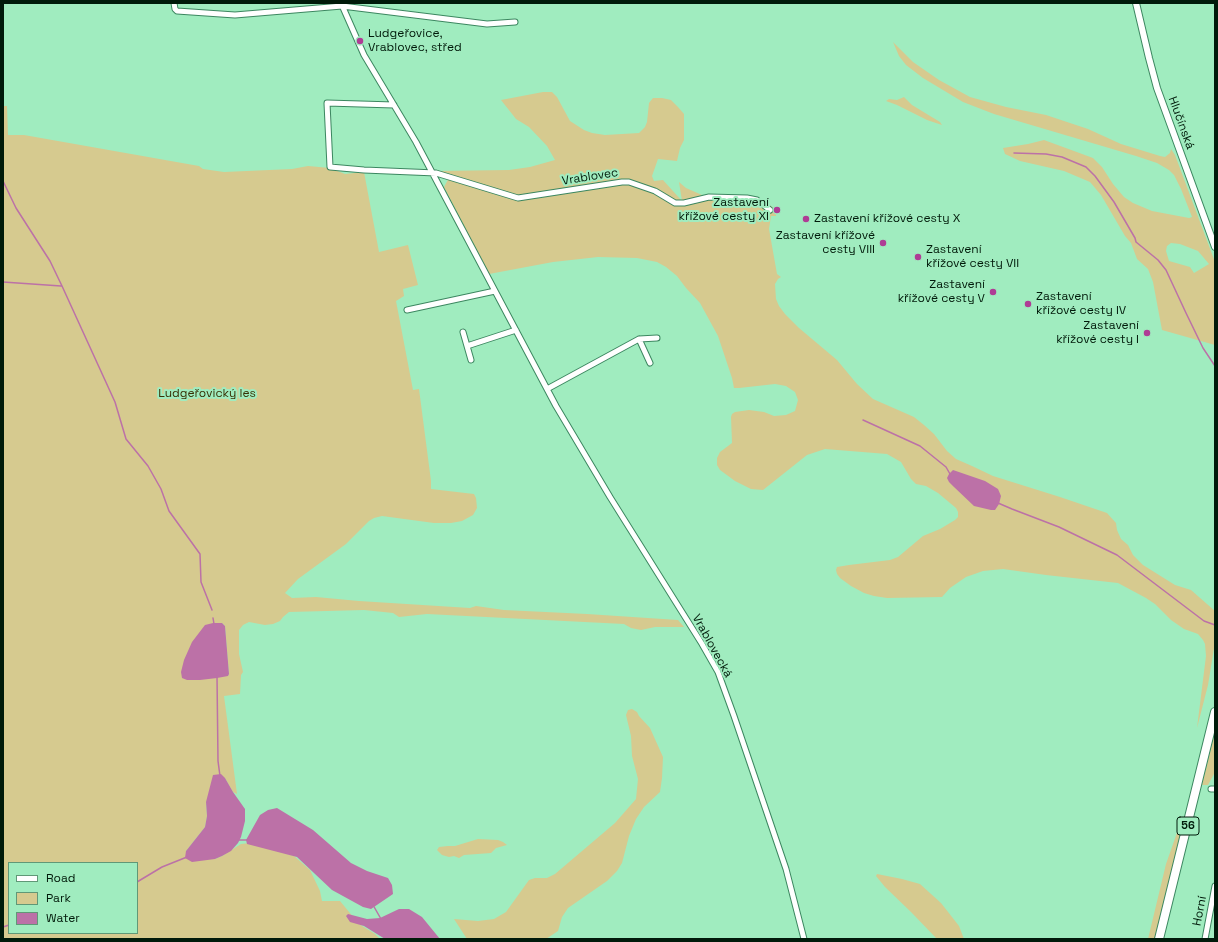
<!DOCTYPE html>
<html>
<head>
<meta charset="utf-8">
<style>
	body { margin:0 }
	#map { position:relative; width:1218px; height:942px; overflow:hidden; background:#a0ecbf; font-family:"Space Grotesk",sans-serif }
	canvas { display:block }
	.frame { position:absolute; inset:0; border:4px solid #001a0a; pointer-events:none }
	.legend { position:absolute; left:8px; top:862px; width:130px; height:72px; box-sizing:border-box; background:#a0ecbf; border:1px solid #609877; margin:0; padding:5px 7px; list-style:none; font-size:12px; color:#001a0a }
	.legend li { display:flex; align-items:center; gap:8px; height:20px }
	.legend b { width:20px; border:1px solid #609877 }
</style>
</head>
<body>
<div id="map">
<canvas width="1218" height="942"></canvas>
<div class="frame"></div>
<ul class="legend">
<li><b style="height:5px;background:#fff"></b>Road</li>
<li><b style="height:11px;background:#d6ca8f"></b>Park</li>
<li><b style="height:11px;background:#bc71a7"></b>Water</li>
</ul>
</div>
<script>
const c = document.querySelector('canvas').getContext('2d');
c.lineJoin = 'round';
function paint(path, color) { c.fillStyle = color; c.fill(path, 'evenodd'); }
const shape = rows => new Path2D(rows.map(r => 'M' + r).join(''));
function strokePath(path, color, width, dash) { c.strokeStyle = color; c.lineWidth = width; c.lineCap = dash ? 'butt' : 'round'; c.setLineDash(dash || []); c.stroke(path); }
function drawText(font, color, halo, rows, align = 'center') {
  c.font = font + ' "Space Grotesk",sans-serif'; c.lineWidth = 4; c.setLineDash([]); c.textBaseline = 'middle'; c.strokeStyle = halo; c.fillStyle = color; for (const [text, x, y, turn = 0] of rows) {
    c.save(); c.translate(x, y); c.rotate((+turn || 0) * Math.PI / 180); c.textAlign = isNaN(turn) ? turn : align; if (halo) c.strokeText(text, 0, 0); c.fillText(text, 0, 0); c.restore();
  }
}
paint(shape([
	[893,42,913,62,939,80,970,97,1006,107,1046,115,1088,129,1121,144,1160,156,1165,157,1170,153,1171,149,1175,155,1215,262,1215,308,1214,309,1215,312,1215,345,1162,330,1153,282,1148,269,1137,259,1131,243,1125,236,1101,195,1090,182,1064,171,1020,161,1005,154,1003,148,1028,144,1044,140,1093,158,1102,167,1113,184,1124,197,1133,203,1152,211,1189,218,1192,217,1181,189,1174,175,1169,170,1157,163,1136,156,994,114,963,102,923,78,906,65,899,56],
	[1171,243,1180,244,1198,251,1209,264,1194,273,1190,267,1169,261,1166,251,1167,246],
	[543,92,552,92,557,97,570,121,584,130,592,133,605,135,639,133,645,127,647,122,649,103,653,98,662,98,671,100,678,107,684,114,684,140,680,148,677,161,658,159,652,176,654,181,663,180,682,201,679,182,686,188,702,195,745,195,763,200,776,210,776,216,771,216,769,229,777,274,781,277,778,279,775,284,776,299,779,306,785,314,799,328,837,360,857,384,873,399,914,417,924,425,934,434,947,451,956,459,972,466,993,476,1060,497,1107,513,1116,523,1117,530,1121,539,1128,545,1133,555,1143,565,1175,585,1191,590,1215,611,1215,642,1208,685,1197,728,1206,656,1205,644,1203,640,1198,634,1184,629,1171,620,1155,604,1146,598,1118,583,1046,575,1003,569,983,571,966,577,950,588,942,597,887,598,874,596,864,593,851,586,840,578,837,574,836,570,837,567,849,565,890,560,898,557,923,536,940,529,955,520,958,517,958,512,956,508,938,493,926,486,916,484,911,479,901,462,887,454,825,449,807,455,763,490,751,489,735,481,720,470,717,465,717,458,720,452,732,443,731,417,732,414,735,412,749,410,764,412,774,416,786,415,795,411,798,400,795,392,786,386,775,384,739,388,734,388,732,378,718,336,700,303,686,288,677,276,666,267,657,262,637,258,598,257,553,262,489,274,444,187,450,176,436,171,509,170,530,167,555,160,547,146,529,127,516,119,501,100],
	[904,97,912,105,940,122,942,125,927,120,897,105,886,101,889,99,897,100],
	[3,106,7,106,8,135,24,135,199,166,203,169,224,172,292,169,308,166,330,168,345,174,364,172,379,252,408,245,418,285,403,289,404,296,396,301,413,390,419,389,431,481,431,489,474,494,476,498,477,508,473,515,462,521,451,523,434,523,382,516,374,518,369,521,346,544,298,579,285,593,292,598,316,597,359,601,470,608,476,606,504,610,587,614,678,620,684,627,655,627,641,630,631,628,624,624,427,614,399,617,393,613,364,610,289,612,283,617,280,621,273,624,265,625,249,622,243,625,239,630,239,654,243,672,241,675,240,694,224,696,237,794,233,792,225,778,206,802,207,816,205,827,186,851,207,859,215,859,222,856,241,844,250,843,294,856,310,870,320,891,322,901,340,901,359,924,375,934,380,939,3,939],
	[213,623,222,623,225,626,229,674,228,676],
	[9,863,137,863,137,933,9,933],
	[632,709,637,712,639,716,650,728,663,757,662,778,660,792,644,807,636,819,629,836,622,863,617,871,607,881,568,908,562,917,558,931,546,939,467,939,454,919,478,921,494,919,506,912,529,880,535,878,547,878,555,874,615,823,636,799,638,779,632,756,631,736,626,715,628,710],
	[1215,732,1215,772,1208,785,1202,785],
	[1179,827,1181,834,1155,939,1148,939,1166,864],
	[478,839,498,840,503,842,507,845,496,848,491,853,464,855,459,858,454,856,449,857,442,855,437,850,439,847,448,846,455,846],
	[877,874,902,879,920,884,941,903,952,917,959,926,964,939,937,939,911,912,885,887,876,876]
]), '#d6ca8f');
paint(shape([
	[953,470,985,481,998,489,1001,496,999,504,995,510,991,510,974,506,954,487,949,482,947,478,949,474],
	[213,623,222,623,225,626,229,674,228,676,217,678,200,680,187,680,182,678,181,672,184,660,192,642,205,625],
	[221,774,225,778,233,792,245,809,245,821,241,837,238,843,231,851,222,856,215,859,192,862,185,858,186,851,205,827,207,816,206,802,213,775],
	[277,808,313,830,351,863,367,871,388,878,392,885,393,894,371,909,363,907,332,890,297,857,247,844,246,840,260,815,268,810],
	[399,909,409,909,422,917,440,939,385,939,364,926,350,922,346,916,348,914,367,919,380,918]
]), '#bc71a7');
strokePath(shape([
	[1014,153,1046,154,1062,157,1086,167,1095,176,1114,202,1135,238,1136,242,1158,260,1166,270,1186,313,1203,348,1215,366],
	[3,181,16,208,50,261,62,286,115,402,126,439,148,466,161,489,169,511,200,554,201,582,212,610],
	[3,282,61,286],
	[863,420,920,446,946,467,950,474],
	[998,503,1012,509,1059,527,1117,555,1204,621,1215,625],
	[213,618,214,624],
	[217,676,218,761,220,776],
	[238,840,248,840],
	[137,882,162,867,187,857],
	[373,905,381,919],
	[3,927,9,925]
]), '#bc71a7', 1.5);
const minor = shape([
	[174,3,175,9,177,11,235,15,342,6,487,24,515,22],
	[341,3,364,55,416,142,556,406,610,497,702,644,718,672,734,716,786,869,804,939],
	[394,105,327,103,330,167,364,170,436,173,518,198,622,182,629,182,655,191,675,203,684,203,709,197,747,198,757,200,770,210],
	[407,310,495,291],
	[463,332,471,360],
	[639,339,650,363],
	[467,346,516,330],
	[547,389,639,339,657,338],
	[1211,789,1215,789],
	[1205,939,1215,886]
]);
const tertiary = shape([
	[1136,3,1149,58,1157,88,1215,247]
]);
const primary = shape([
	[1159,939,1215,712]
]);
strokePath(minor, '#3c8760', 7);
strokePath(tertiary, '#3c8760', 8);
strokePath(primary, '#3c8760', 10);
strokePath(minor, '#fff', 5);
strokePath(tertiary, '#fff', 6);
strokePath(primary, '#fff', 8);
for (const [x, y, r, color] of [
	[360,41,4,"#af3c95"],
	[777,210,4,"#af3c95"],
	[806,219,4,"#af3c95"],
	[883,243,4,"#af3c95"],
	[918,257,4,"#af3c95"],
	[993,292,4,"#af3c95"],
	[1028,304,4,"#af3c95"],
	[1147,333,4,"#af3c95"]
]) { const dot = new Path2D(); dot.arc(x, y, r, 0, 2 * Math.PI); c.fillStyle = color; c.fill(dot); strokePath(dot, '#a0ecbf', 1.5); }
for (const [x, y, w] of [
	[1188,826,22]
]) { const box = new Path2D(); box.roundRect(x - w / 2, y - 9, w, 18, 3); c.fillStyle = '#a0ecbf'; c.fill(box); strokePath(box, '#001a0a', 1); }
drawText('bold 11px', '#001a0a', null, [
	["56",1188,826]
]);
drawText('12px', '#001a0a', '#a0ecbf', [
	["Ludgeřovice,",368,34],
	["Vrablovec, střed",368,48],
	["Zastavení",769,203,"right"],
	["křížové cesty XI",769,217,"right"],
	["Zastavení křížové cesty X",814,219],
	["Zastavení křížové",875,236,"right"],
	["cesty VIII",875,250,"right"],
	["Zastavení",926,250],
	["křížové cesty VII",926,264],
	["Zastavení",985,285,"right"],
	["křížové cesty V",985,299,"right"],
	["Zastavení",1036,297],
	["křížové cesty IV",1036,311],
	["Zastavení",1139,326,"right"],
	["křížové cesty I",1139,340,"right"]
], 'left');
drawText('12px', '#001a0a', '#a0ecbf', [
	["Hlučínská",1181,123,70],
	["Vrablovec",590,177,-9],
	["Vrablovecká",712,646,61],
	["Horní",1200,911,-79]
]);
drawText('12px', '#383005', '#a0ecbf', [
	["Ludgeřovický les",207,394]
]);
</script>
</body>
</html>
